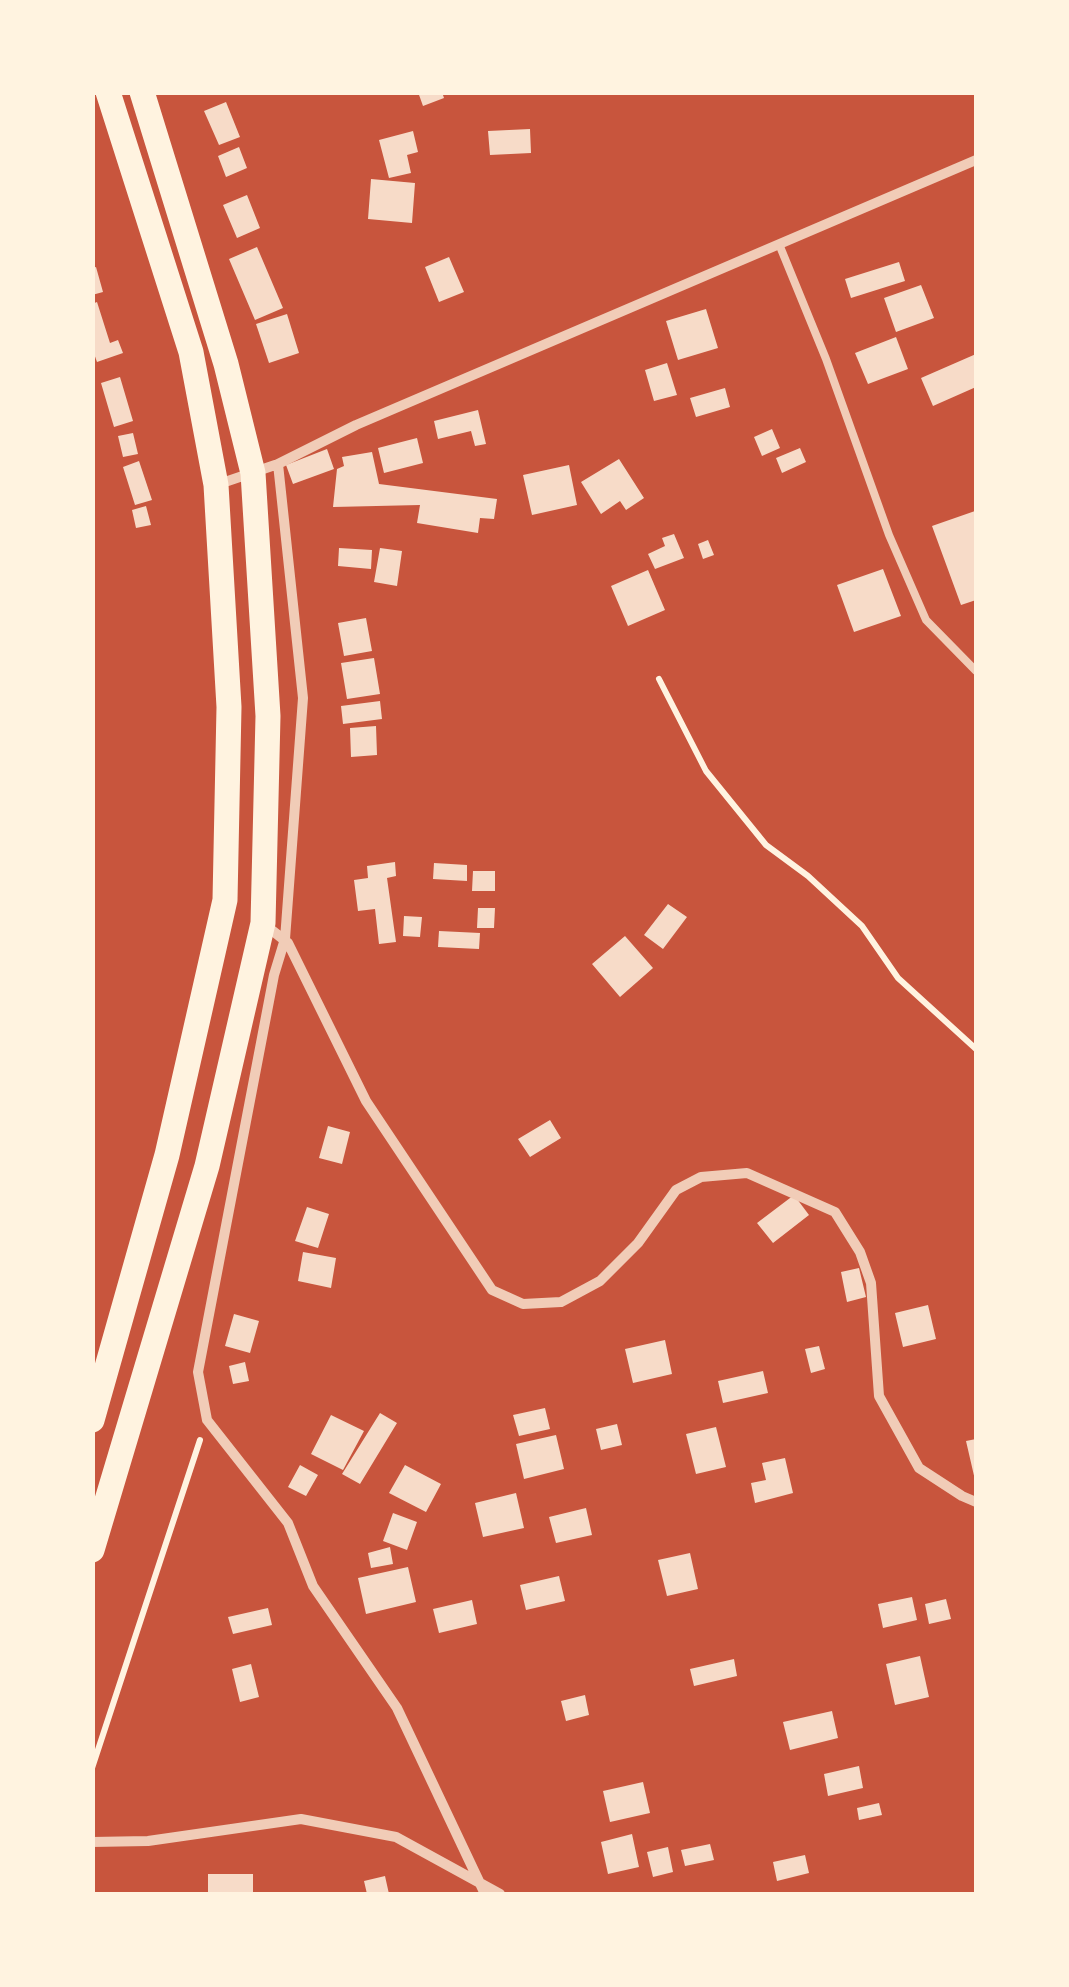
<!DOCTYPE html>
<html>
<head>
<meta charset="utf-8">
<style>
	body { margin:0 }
	#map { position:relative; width:1069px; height:1987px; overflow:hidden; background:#c8553d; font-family:Poppins,sans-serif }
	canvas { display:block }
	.frame { position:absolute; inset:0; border:95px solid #fff3e0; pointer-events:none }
</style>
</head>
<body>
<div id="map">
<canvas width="1069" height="1987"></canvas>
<div class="frame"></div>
</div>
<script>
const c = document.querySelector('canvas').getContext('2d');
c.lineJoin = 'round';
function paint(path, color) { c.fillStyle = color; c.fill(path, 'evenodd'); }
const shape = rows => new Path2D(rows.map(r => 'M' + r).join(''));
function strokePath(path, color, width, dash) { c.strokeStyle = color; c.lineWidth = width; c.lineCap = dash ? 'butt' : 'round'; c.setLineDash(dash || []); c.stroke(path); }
paint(shape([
	[418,92,442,92,444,98,423,106],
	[226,102,240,137,219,145,204,111],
	[530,129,531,153,490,155,488,131],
	[413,131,418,152,407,155,411,173,389,178,379,140],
	[239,147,247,168,226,177,218,156],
	[371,179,415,183,412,223,368,219],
	[247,195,260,228,237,238,223,205],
	[257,247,283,308,255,320,229,259],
	[449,257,464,292,439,302,425,267],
	[899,262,905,281,851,298,845,279],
	[96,267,103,292,92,295,92,268],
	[921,285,934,318,896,332,884,298],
	[97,302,110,343,118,340,123,353,97,362,92,348,92,304],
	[706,309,718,348,678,360,666,321],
	[287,314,299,353,269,363,256,324],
	[896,337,908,369,868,384,855,353],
	[976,354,976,387,933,406,921,378],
	[667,363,677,395,654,401,645,370],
	[120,377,133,421,114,427,101,383],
	[725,388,730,407,696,417,690,398],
	[478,410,486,444,475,446,471,431,438,439,434,421],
	[772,429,780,448,762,456,754,437],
	[133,433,138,454,123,457,118,436],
	[417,438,423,463,384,473,378,448],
	[800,448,806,462,782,473,776,458],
	[327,449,334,469,293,484,286,465],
	[372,452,379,484,497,499,494,519,480,518,478,533,417,523,420,505,333,507,337,469,344,466,342,457],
	[619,459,644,498,626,510,620,501,601,514,581,482],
	[139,461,152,500,135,505,123,467],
	[569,465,577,505,532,515,523,475],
	[146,506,151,525,136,528,132,510],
	[975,511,976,600,961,605,932,526],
	[674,534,684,558,655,569,648,554,665,546,662,538],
	[708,540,714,555,703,559,698,544],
	[339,548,372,550,371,569,338,566],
	[380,548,402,551,397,586,374,582],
	[883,569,901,616,854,632,837,585],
	[648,570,665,610,628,626,611,586],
	[366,618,372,651,344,656,338,623],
	[374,658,380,694,347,699,341,663],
	[380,701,382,719,343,724,341,706],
	[376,726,377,755,351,757,350,728],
	[395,862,396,876,387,878,396,942,379,944,375,909,358,911,354,880,368,878,367,866],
	[434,863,467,865,467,881,433,879],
	[473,871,495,871,495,891,472,891],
	[668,904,687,917,663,949,644,935],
	[478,908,495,908,494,928,477,928],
	[404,916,422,917,420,937,403,936],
	[439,931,480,933,479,949,438,947],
	[625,936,653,968,620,997,592,964],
	[550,1120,561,1138,530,1157,518,1139],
	[328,1126,350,1132,342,1164,319,1158],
	[794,1195,809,1215,773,1243,757,1223],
	[307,1207,329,1214,318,1248,295,1241],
	[303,1252,336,1258,331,1288,298,1281],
	[859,1268,866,1297,847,1302,841,1272],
	[928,1305,936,1339,903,1347,895,1313],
	[234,1314,259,1321,250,1353,225,1346],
	[665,1340,672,1374,633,1383,625,1349],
	[819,1346,825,1369,811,1373,805,1349],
	[245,1362,249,1381,233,1384,229,1366],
	[763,1371,768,1393,723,1403,718,1381],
	[545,1408,550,1429,519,1436,513,1415],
	[380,1413,397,1423,360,1484,342,1474],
	[331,1415,364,1431,343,1470,311,1454],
	[617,1424,622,1445,601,1450,596,1429],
	[716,1427,726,1467,696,1474,686,1434],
	[556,1435,564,1469,524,1479,516,1444],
	[976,1439,976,1480,975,1480,966,1441],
	[785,1458,793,1493,755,1503,751,1483,766,1480,762,1463],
	[300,1465,318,1475,306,1496,288,1487],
	[405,1465,441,1484,426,1512,389,1493],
	[516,1493,524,1528,483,1537,475,1503],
	[586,1508,592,1535,556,1543,549,1517],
	[393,1513,417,1522,407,1550,383,1541],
	[390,1547,393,1564,371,1568,368,1553],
	[690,1553,698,1589,667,1596,658,1560],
	[408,1567,416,1602,366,1614,358,1578],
	[559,1576,565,1601,526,1610,520,1585],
	[912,1597,917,1620,883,1628,878,1604],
	[946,1599,951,1619,929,1624,925,1604],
	[472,1600,477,1624,439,1633,433,1609],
	[268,1608,272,1625,233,1634,228,1617],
	[920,1656,929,1697,895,1705,886,1664],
	[734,1659,737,1676,694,1686,690,1669],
	[251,1664,259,1697,240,1702,232,1669],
	[585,1695,589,1715,566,1721,561,1701],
	[832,1711,838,1738,790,1750,783,1722],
	[859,1766,863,1788,828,1796,824,1774],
	[643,1782,650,1813,610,1822,603,1791],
	[879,1803,882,1815,859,1820,857,1808],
	[632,1834,639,1867,608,1874,601,1842],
	[710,1844,714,1860,685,1866,681,1850],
	[668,1847,673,1872,653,1877,647,1852],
	[805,1855,809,1873,777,1881,773,1862],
	[208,1874,253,1874,253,1894,208,1894],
	[385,1876,389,1894,367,1894,364,1881]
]), '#f7dbc8');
strokePath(shape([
	[659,679,706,771,766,845,808,876,862,926,898,978,976,1049],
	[92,1768,200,1440]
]), '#fff3e0', 6);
strokePath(shape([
	[779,244,826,359,889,535,926,620,976,671]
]), '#f1ccb7', 8);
strokePath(shape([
	[278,464,303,698,285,939,274,975,198,1372,207,1420,288,1523,313,1586,397,1708,485,1894],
	[219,484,278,464,356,425,976,160],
	[264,924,288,943,366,1101,492,1290,523,1304,561,1302,600,1281,638,1243,676,1190,701,1177,747,1173,835,1212,860,1252,871,1283,879,1396,919,1468,962,1496,976,1502],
	[92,1842,148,1841,301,1819,396,1837,500,1894]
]), '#f1ccb7', 10);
strokePath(shape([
	[92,1420,167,1155,225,900,229,707,216,485,191,352,108,92],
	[92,1550,207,1166,263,923,268,716,253,473,226,364,142,92]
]), '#fff3e0', 25);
</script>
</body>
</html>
